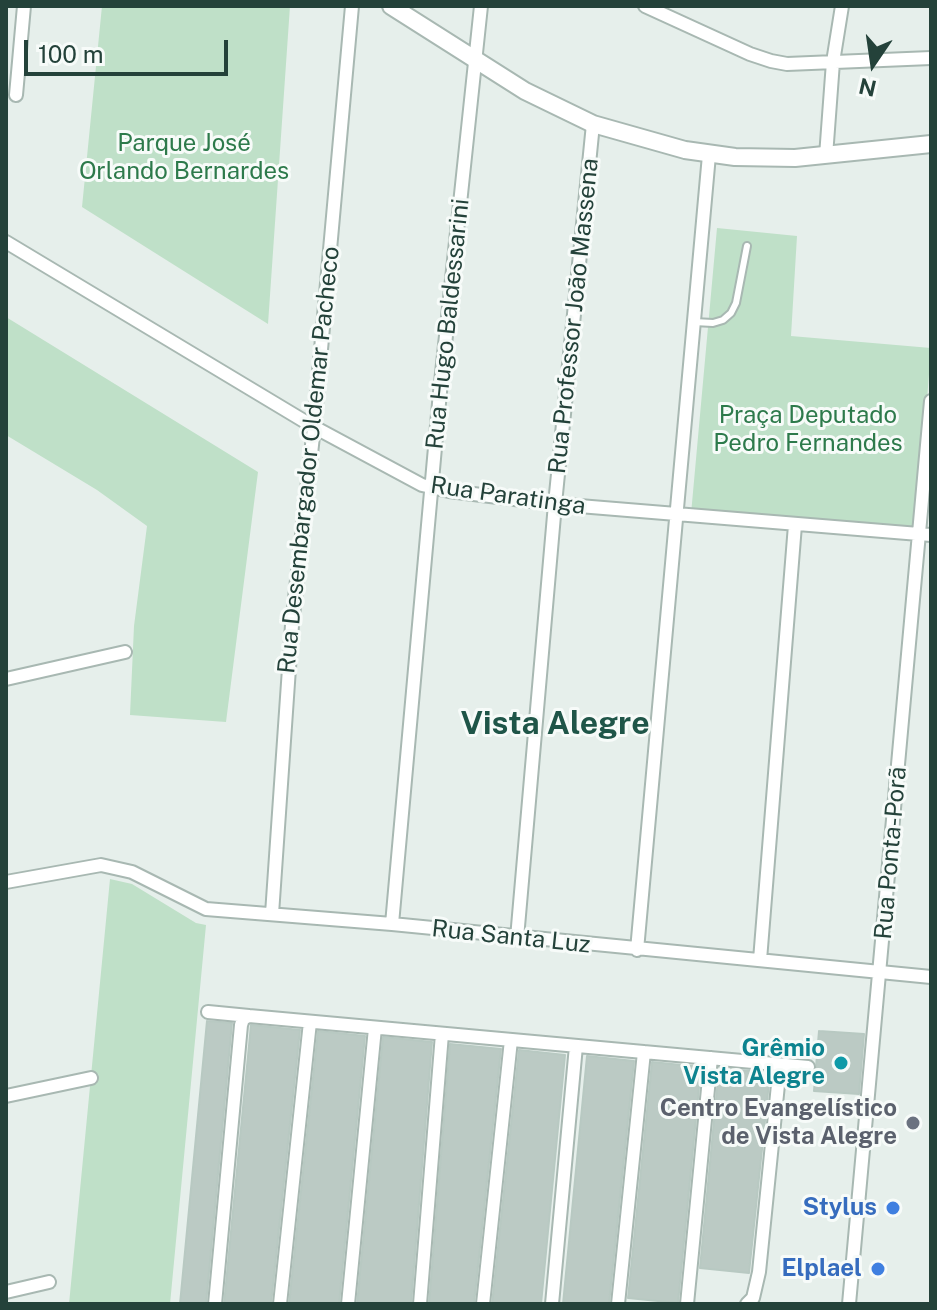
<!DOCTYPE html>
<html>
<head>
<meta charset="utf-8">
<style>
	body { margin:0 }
	#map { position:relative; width:937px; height:1310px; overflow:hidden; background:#e6efeb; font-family:"Public Sans",sans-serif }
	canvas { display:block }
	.frame { position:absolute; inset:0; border:8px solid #24423a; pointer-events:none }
	.north { position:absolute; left:833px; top:24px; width:80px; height:80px; -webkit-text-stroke:6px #f7fbf9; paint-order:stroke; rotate:193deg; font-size:22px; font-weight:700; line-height:32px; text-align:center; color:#24423a }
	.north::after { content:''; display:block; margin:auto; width:28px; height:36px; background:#24423a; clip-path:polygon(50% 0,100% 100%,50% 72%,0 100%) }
	.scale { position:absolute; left:24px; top:40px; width:204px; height:36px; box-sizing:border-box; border:4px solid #24423a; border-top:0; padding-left:10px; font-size:24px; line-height:28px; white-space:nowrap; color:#24423a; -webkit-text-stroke:6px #f7fbf9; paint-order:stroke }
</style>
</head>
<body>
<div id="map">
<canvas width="937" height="1310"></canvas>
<div class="frame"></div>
<div class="north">N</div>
<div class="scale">100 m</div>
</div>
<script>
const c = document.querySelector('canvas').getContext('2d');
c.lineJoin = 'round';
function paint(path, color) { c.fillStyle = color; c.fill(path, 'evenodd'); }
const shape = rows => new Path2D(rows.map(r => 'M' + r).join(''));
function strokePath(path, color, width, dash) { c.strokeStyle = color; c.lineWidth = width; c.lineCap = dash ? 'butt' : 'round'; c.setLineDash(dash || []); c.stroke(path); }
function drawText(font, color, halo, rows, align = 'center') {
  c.font = font + ' "Public Sans",sans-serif'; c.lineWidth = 6; c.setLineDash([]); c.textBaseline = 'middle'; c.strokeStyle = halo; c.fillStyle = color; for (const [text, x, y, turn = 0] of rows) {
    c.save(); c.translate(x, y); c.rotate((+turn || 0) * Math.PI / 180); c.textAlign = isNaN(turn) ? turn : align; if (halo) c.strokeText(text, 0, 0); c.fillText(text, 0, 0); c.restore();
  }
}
paint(shape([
	[102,6,290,6,268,324,82,207],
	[717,228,797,236,791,336,931,348,917,530,691,514],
	[6,317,258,472,226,722,130,715,134,626,147,526,97,490,6,435],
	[110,879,132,884,196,923,206,925,170,1304,69,1304]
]), '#bfe0c8');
const building = shape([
	[207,1021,232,1023,206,1304,180,1304,207,1021],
	[251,1025,300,1030,271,1304,224,1304,251,1025],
	[318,1031,365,1036,339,1304,289,1304,318,1031],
	[819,1031,864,1034,859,1094,814,1091,819,1031],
	[383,1037,432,1042,411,1304,357,1304,383,1037],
	[450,1044,501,1049,474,1304,429,1304,450,1044],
	[519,1050,565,1055,541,1304,492,1304,519,1050],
	[587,1056,634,1061,609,1304,563,1304,587,1056],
	[652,1062,701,1067,678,1303,628,1298,652,1062],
	[719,1068,770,1073,749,1273,700,1268,719,1068]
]);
paint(building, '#bbcac4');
strokePath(building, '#b8c9c2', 2);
const service = shape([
	[694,322,713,323,723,320,731,313,736,303,747,246]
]);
const minor = shape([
	[645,6,750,54,771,61,787,64,931,58],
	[16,95,24,6],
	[826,156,833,62,842,6],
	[6,242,314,427,422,485,449,491,555,504,931,535],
	[6,679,125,652],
	[6,882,101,865,132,872,206,909,392,924,931,977],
	[272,914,292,625,314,427,352,6],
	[392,924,440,392,481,6],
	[517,938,555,504,593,124],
	[637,950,709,155],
	[760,960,795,525],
	[208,1012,249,1016],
	[6,1096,91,1078],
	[6,1292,49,1282],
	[215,1304,241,1025,243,1019,249,1016,808,1067],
	[280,1304,310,1022],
	[348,1304,375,1028],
	[420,1304,442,1034],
	[483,1304,511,1040],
	[552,1304,576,1046],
	[618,1304,644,1052],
	[687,1304,711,1058],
	[747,1304,753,1298,759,1272,780,1065],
	[849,1304,931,401]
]);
const tertiary = shape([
	[391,6,525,91,593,124,685,150,735,157,795,158,931,144]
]);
strokePath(service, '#a8b8b2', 10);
strokePath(minor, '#a8b8b2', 16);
strokePath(tertiary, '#a8b8b2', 20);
strokePath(service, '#fff', 6);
strokePath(minor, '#fff', 12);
strokePath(tertiary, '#fff', 16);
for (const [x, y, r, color] of [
	[841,1063,8,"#0f9aa8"],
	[913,1123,8,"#6b7280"],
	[893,1208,8,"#3f7fe0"],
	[878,1269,8,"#3f7fe0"]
]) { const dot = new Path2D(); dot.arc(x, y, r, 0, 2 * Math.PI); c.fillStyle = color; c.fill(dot); strokePath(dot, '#f7fbf9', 3); }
drawText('24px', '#2d7a4b', '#f7fbf9', [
	["Parque José",184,144],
	["Orlando Bernardes",184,172],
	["Praça Deputado",808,416],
	["Pedro Fernandes",808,444]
]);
drawText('24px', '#24423a', '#f7fbf9', [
	["Rua Professor João Massena",574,316,-84],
	["Rua Hugo Baldessarini",448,324,-84],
	["Rua Desembargador Oldemar Pacheco",309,460,-84],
	["Rua Paratinga",508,496,8],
	["Rua Ponta-Porã",891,853,-85],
	["Rua Santa Luz",511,937,6]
]);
drawText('bold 24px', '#0d838f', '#f7fbf9', [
	["Grêmio",825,1049],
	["Vista Alegre",825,1077]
], 'right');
drawText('bold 24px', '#5b616d', '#f7fbf9', [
	["Centro Evangelístico",897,1109],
	["de Vista Alegre",897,1137]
], 'right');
drawText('bold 24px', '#366cbe', '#f7fbf9', [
	["Stylus",877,1208],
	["Elplael",862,1269]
], 'right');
drawText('bold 32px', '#1f5548', '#f7fbf9', [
	["Vista Alegre",555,724]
]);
</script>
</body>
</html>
